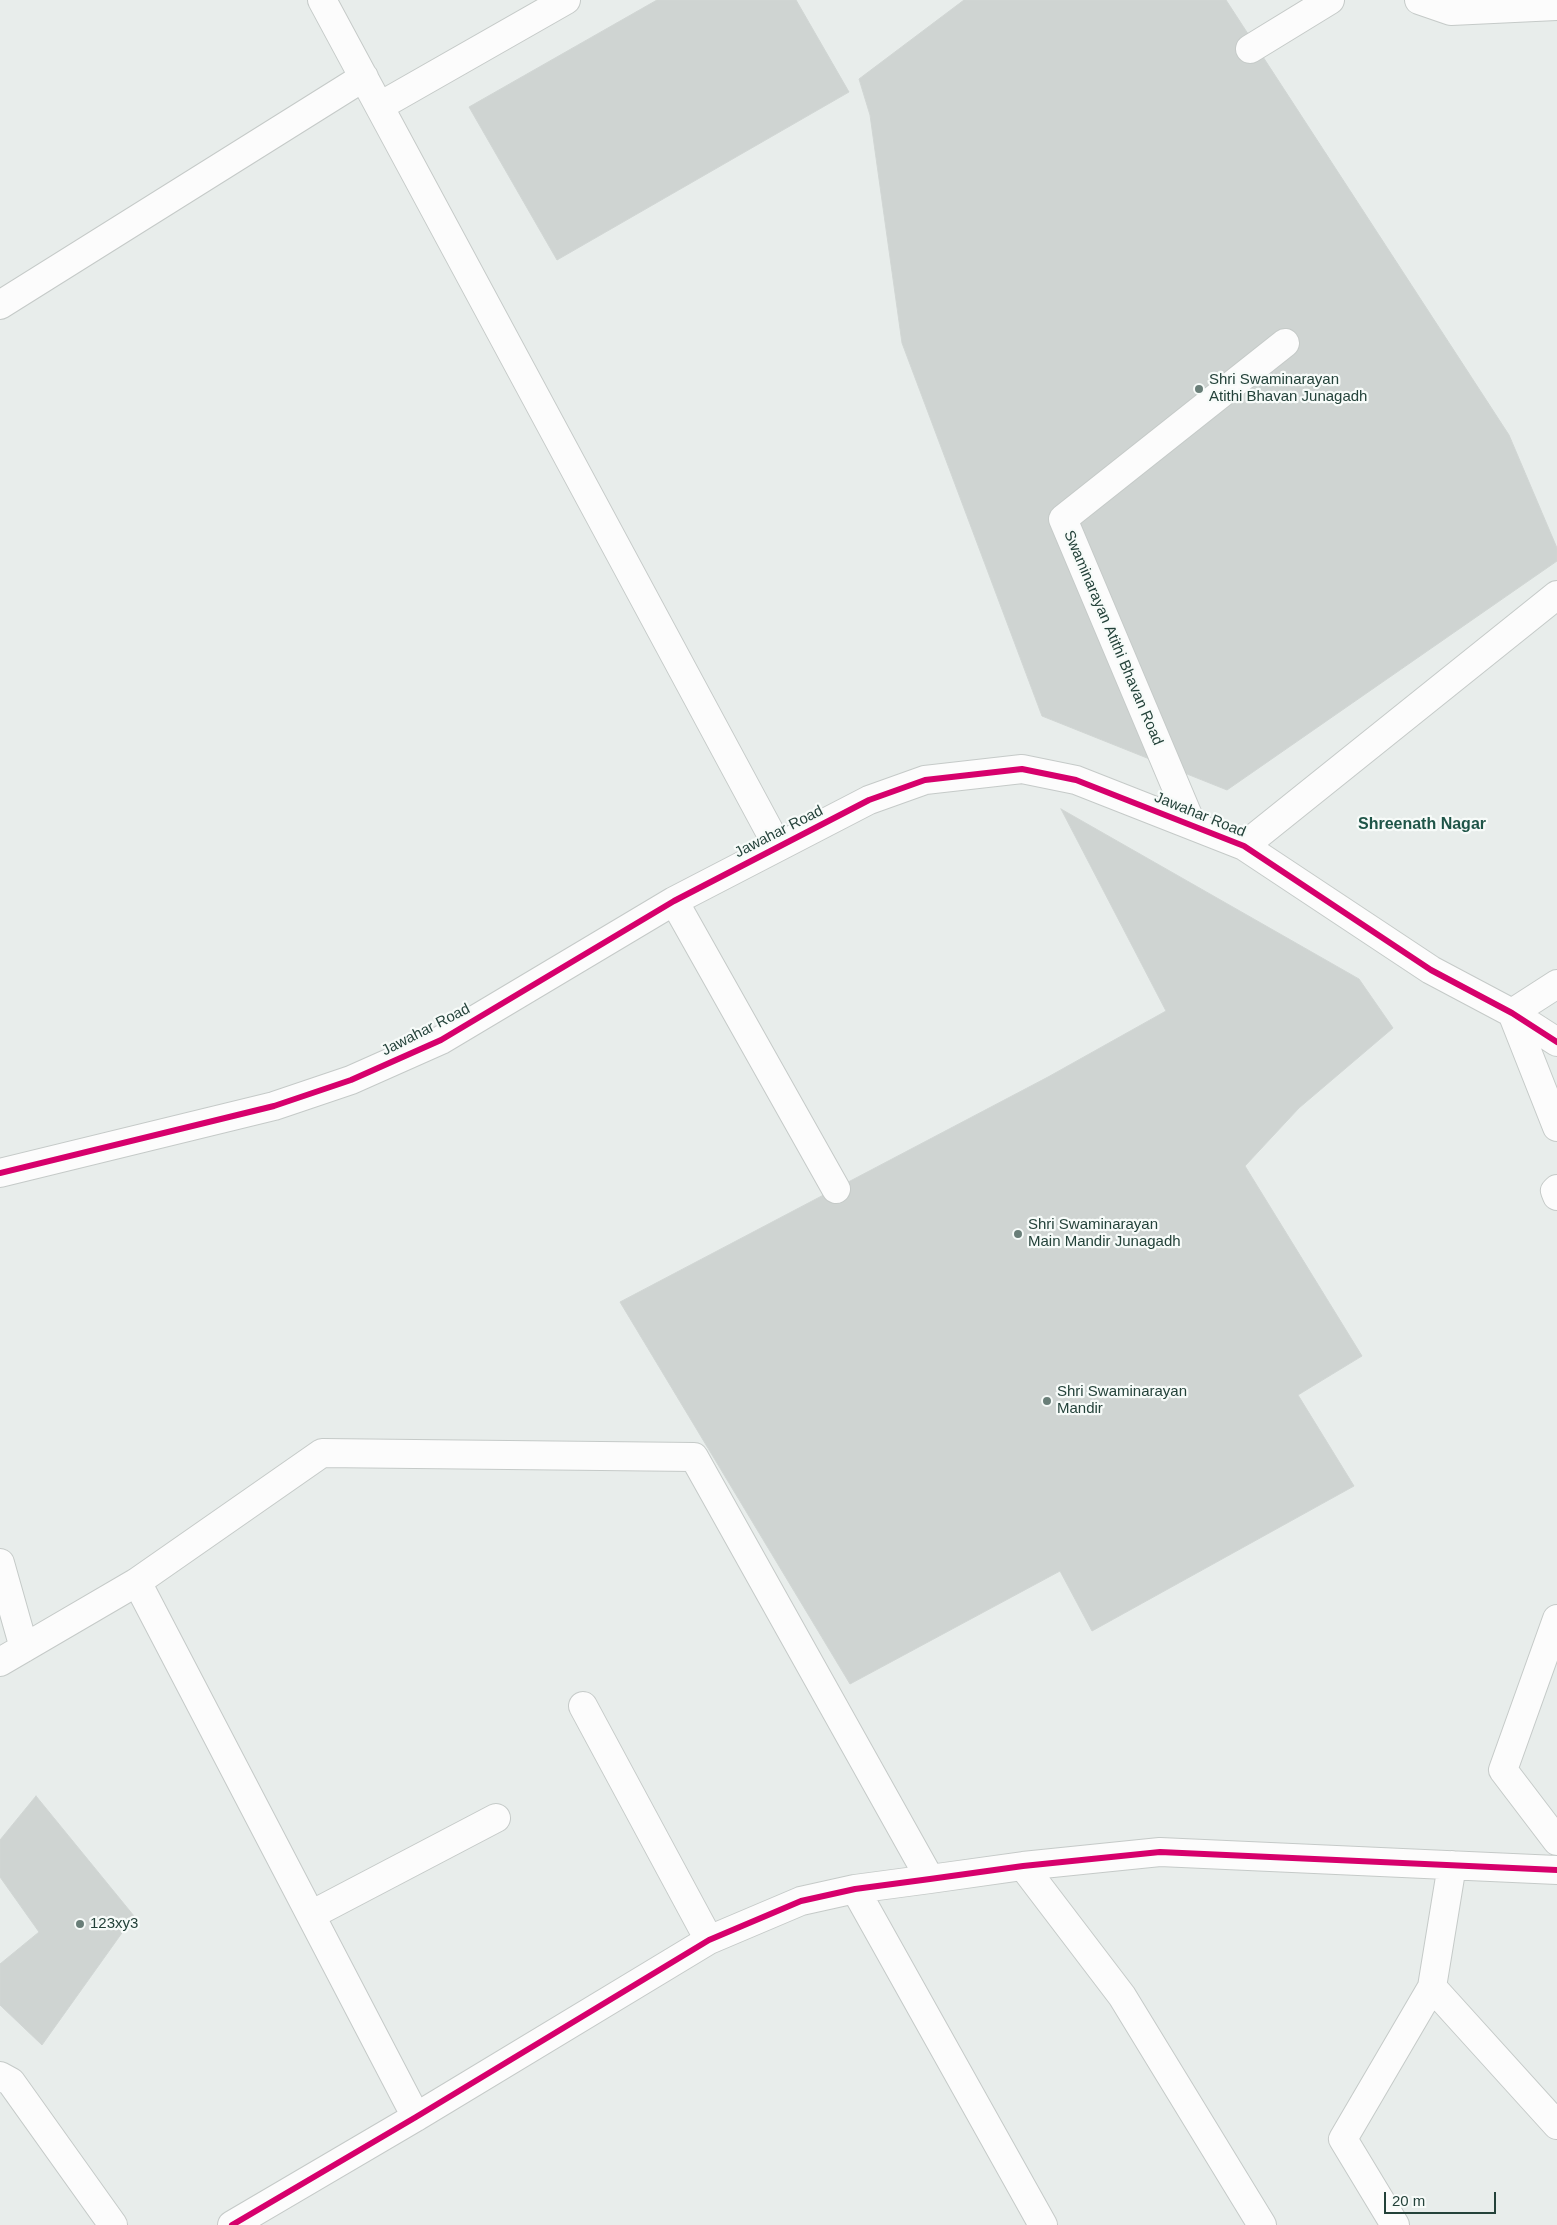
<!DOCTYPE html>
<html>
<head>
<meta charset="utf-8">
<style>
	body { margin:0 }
	#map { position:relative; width:1557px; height:2225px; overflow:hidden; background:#e8edeb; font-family:Arial,sans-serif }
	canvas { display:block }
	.scale { position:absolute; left:1384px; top:2192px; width:112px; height:22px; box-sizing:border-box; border:2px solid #24423a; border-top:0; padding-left:6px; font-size:15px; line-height:18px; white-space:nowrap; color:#24423a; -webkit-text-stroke:4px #f7fbf9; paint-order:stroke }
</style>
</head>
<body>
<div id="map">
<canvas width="1557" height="2225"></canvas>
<div class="scale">20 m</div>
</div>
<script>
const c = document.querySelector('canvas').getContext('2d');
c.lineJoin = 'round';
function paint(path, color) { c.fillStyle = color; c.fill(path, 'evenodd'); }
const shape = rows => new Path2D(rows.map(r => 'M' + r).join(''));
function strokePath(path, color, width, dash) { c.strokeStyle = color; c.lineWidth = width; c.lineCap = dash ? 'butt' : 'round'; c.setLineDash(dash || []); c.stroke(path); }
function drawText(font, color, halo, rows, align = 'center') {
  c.font = font + ' Arial,sans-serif'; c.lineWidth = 4.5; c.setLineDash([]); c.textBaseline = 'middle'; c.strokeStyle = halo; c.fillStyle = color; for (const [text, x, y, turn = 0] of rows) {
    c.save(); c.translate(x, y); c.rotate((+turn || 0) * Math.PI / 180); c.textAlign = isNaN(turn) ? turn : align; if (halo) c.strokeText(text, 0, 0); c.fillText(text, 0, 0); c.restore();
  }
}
const building = shape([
	[657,0,796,0,849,92,557,260,469,107,657,0],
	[964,0,1226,0,1509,435,1557,548,1557,561,1227,790,1042,716,902,343,870,115,859,79,964,0],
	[1061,809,1359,979,1393,1028,1299,1108,1245,1166,1362,1356,1298,1395,1354,1486,1092,1631,1060,1571,850,1684,620,1302,1048,1077,1166,1011,1061,809],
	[36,1796,134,1916,42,2045,0,2005,0,1964,39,1932,0,1877,0,1840,36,1796]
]);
paint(building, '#cfd4d2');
strokePath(building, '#d1d6d4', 1);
const minor = shape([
	[322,0,778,847],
	[1419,0,1451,11,1557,6],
	[1250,49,1330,0],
	[380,106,566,0],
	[0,305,364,77],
	[1192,825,1063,519,1285,343],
	[1244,846,1557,595],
	[674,901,836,1189],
	[1557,984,1512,1013,1557,1127],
	[0,1173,274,1106,351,1080,441,1040,674,901,869,800,925,780,1022,769,1076,780,1244,846,1431,970,1512,1013,1557,1042],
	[1557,1189,1555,1191,1557,1196],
	[0,1563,24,1648],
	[137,1582,416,2117],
	[1557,1619,1503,1770,1557,1841],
	[0,1662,137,1582,322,1453,694,1457,930,1879],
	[583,1706,709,1940],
	[1452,1865,1432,1987,1557,2125],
	[1023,1866,1122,1996,1262,2225],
	[855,1889,1043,2225],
	[311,1915,496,1818],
	[0,2076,11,2082,113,2225],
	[232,2225,416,2117,709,1940,801,1901,855,1889,930,1879,1023,1866,1160,1852,1557,1870],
	[1395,2225,1343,2139,1432,1987]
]);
strokePath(minor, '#c5cac8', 30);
strokePath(minor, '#fcfcfc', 28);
strokePath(shape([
	[0,1173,274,1106,351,1080,441,1040,674,901,869,800,925,780,1022,769,1076,780,1244,846,1431,970,1512,1013,1557,1042],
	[232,2225,416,2117,709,1940,801,1901,855,1889,930,1879,1023,1866,1160,1852,1557,1870]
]), '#d6006c', 6);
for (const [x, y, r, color] of [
	[1199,389,5,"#697e78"],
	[1018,1234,5,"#697e78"],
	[1047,1401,5,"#697e78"],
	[80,1924,5,"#697e78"]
]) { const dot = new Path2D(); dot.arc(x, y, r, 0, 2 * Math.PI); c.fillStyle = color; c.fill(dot); strokePath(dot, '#f7fbf9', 2); }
drawText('15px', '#24423a', '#f7fbf9', [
	["Shri Swaminarayan",1209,380],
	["Atithi Bhavan Junagadh",1209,397],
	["Shri Swaminarayan",1028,1225],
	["Main Mandir Junagadh",1028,1242],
	["Shri Swaminarayan",1057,1392],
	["Mandir",1057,1409],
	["123xy3",90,1924]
], 'left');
drawText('15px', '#24423a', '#f7fbf9', [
	["Swaminarayan Atithi Bhavan Road",1113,638,67],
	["Jawahar Road",1200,815,22],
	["Jawahar Road",779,832,-27],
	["Jawahar Road",426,1030,-27]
]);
drawText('bold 16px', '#1f5548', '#f7fbf9', [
	["Shreenath Nagar",1422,825]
]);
</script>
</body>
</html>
